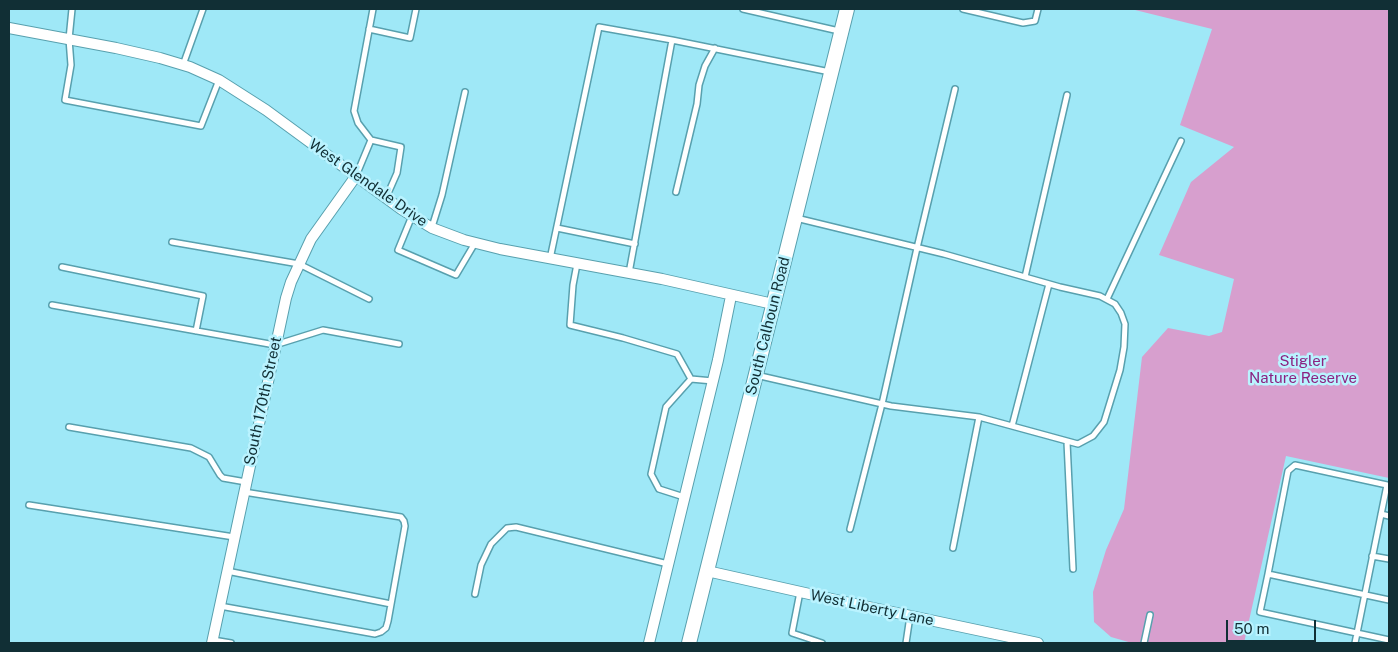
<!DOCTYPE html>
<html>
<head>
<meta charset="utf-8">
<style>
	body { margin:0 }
	#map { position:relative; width:1398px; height:652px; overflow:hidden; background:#9fe8f7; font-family:"Public Sans",sans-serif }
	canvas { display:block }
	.frame { position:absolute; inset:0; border:10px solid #112f35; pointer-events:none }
	.scale { position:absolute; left:1226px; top:620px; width:90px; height:22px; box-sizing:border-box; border:2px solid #112f35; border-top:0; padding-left:6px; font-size:15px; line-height:18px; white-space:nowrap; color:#112f35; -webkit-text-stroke:4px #baf3ff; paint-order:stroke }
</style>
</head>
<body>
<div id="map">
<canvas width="1398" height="652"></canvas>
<div class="frame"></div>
<div class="scale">50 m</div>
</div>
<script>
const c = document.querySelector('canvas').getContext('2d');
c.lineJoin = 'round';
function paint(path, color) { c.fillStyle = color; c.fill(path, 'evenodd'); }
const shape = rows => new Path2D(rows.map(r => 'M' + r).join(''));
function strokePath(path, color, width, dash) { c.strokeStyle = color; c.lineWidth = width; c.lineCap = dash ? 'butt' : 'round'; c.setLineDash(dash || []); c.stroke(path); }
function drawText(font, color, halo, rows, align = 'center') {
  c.font = font + ' "Public Sans",sans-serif'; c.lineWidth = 5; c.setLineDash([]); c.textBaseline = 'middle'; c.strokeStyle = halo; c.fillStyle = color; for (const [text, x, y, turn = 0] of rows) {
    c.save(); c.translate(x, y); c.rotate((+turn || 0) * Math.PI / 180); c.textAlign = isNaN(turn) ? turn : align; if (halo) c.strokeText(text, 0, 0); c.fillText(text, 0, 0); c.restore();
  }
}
paint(shape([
	[1131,9,1389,9,1389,478,1286,456,1244,643,1132,643,1111,637,1094,622,1093,592,1106,550,1124,509,1142,357,1168,328,1209,336,1222,332,1234,279,1159,255,1191,182,1234,147,1180,125,1212,29]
]), '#d79fce');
const service = shape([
	[72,9,69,39,71,65,65,100,201,126,219,80],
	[743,9,839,31],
	[963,9,1023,23,1035,21,1038,9],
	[369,29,410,38,416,9],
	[672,40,830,72],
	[183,65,203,9],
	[371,140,358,123,354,111,373,9],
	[356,176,371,140,401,147,397,173,386,198],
	[676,192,697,104,699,85,705,66,715,48],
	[412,216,398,250,456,275,475,243],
	[432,227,442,195,465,92],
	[557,228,635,244],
	[172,242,299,264,369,299],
	[550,259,599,27,672,40,629,273],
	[577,264,573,285,570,325,623,338,677,354,691,379],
	[62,267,203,296,196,331],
	[1025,277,1067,95],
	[1107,299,1181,141],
	[52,305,275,345,323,330,399,344],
	[756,375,891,406,979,417,1078,444,1093,436,1104,422,1120,370,1124,347,1125,324,1121,313,1115,304,1100,296,1060,287,944,254,796,218],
	[1012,426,1049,284],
	[69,427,191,448,209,457,220,475,223,478,246,482],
	[1067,442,1073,569],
	[684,497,659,489,651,474,666,407,691,379,713,381],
	[29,505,234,537],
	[1381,514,1389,516],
	[850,529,882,404,917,248,955,89],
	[953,548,979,417],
	[1372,556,1389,559],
	[227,571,391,604],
	[1268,574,1288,471,1295,465,1387,485,1355,643],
	[800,592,792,633,822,643],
	[475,594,481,565,491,544,507,528,516,527,668,564],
	[1389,600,1268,574,1260,612,1389,640],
	[220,606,375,634,381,632,386,628,388,621,405,526,404,521,401,517,244,492],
	[213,640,231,643],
	[906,643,910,616],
	[1144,643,1150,615]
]);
const minor = shape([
	[9,28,116,48,160,58,190,67,219,80,266,110,401,209,432,228,464,240,500,249,662,279,773,304],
	[707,571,845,602,1038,643],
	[212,643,286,298,291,282,311,239,356,176],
	[649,643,718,360,731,296]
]);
const tertiary = shape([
	[689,643,847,9]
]);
strokePath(service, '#58a0ae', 8);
strokePath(minor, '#58a0ae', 12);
strokePath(tertiary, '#58a0ae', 16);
strokePath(service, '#fff', 5);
strokePath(minor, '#fff', 10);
strokePath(tertiary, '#fff', 14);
drawText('15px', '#112f35', '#baf3ff', [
	["West Glendale Drive",368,183,35],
	["South Calhoun Road",768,326,-76],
	["South 170th Street",263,401,-78],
	["West Liberty Lane",872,608,12]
]);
drawText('15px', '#8b2281', '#baf3ff', [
	["Stigler",1303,361],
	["Nature Reserve",1303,378]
]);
</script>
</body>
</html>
